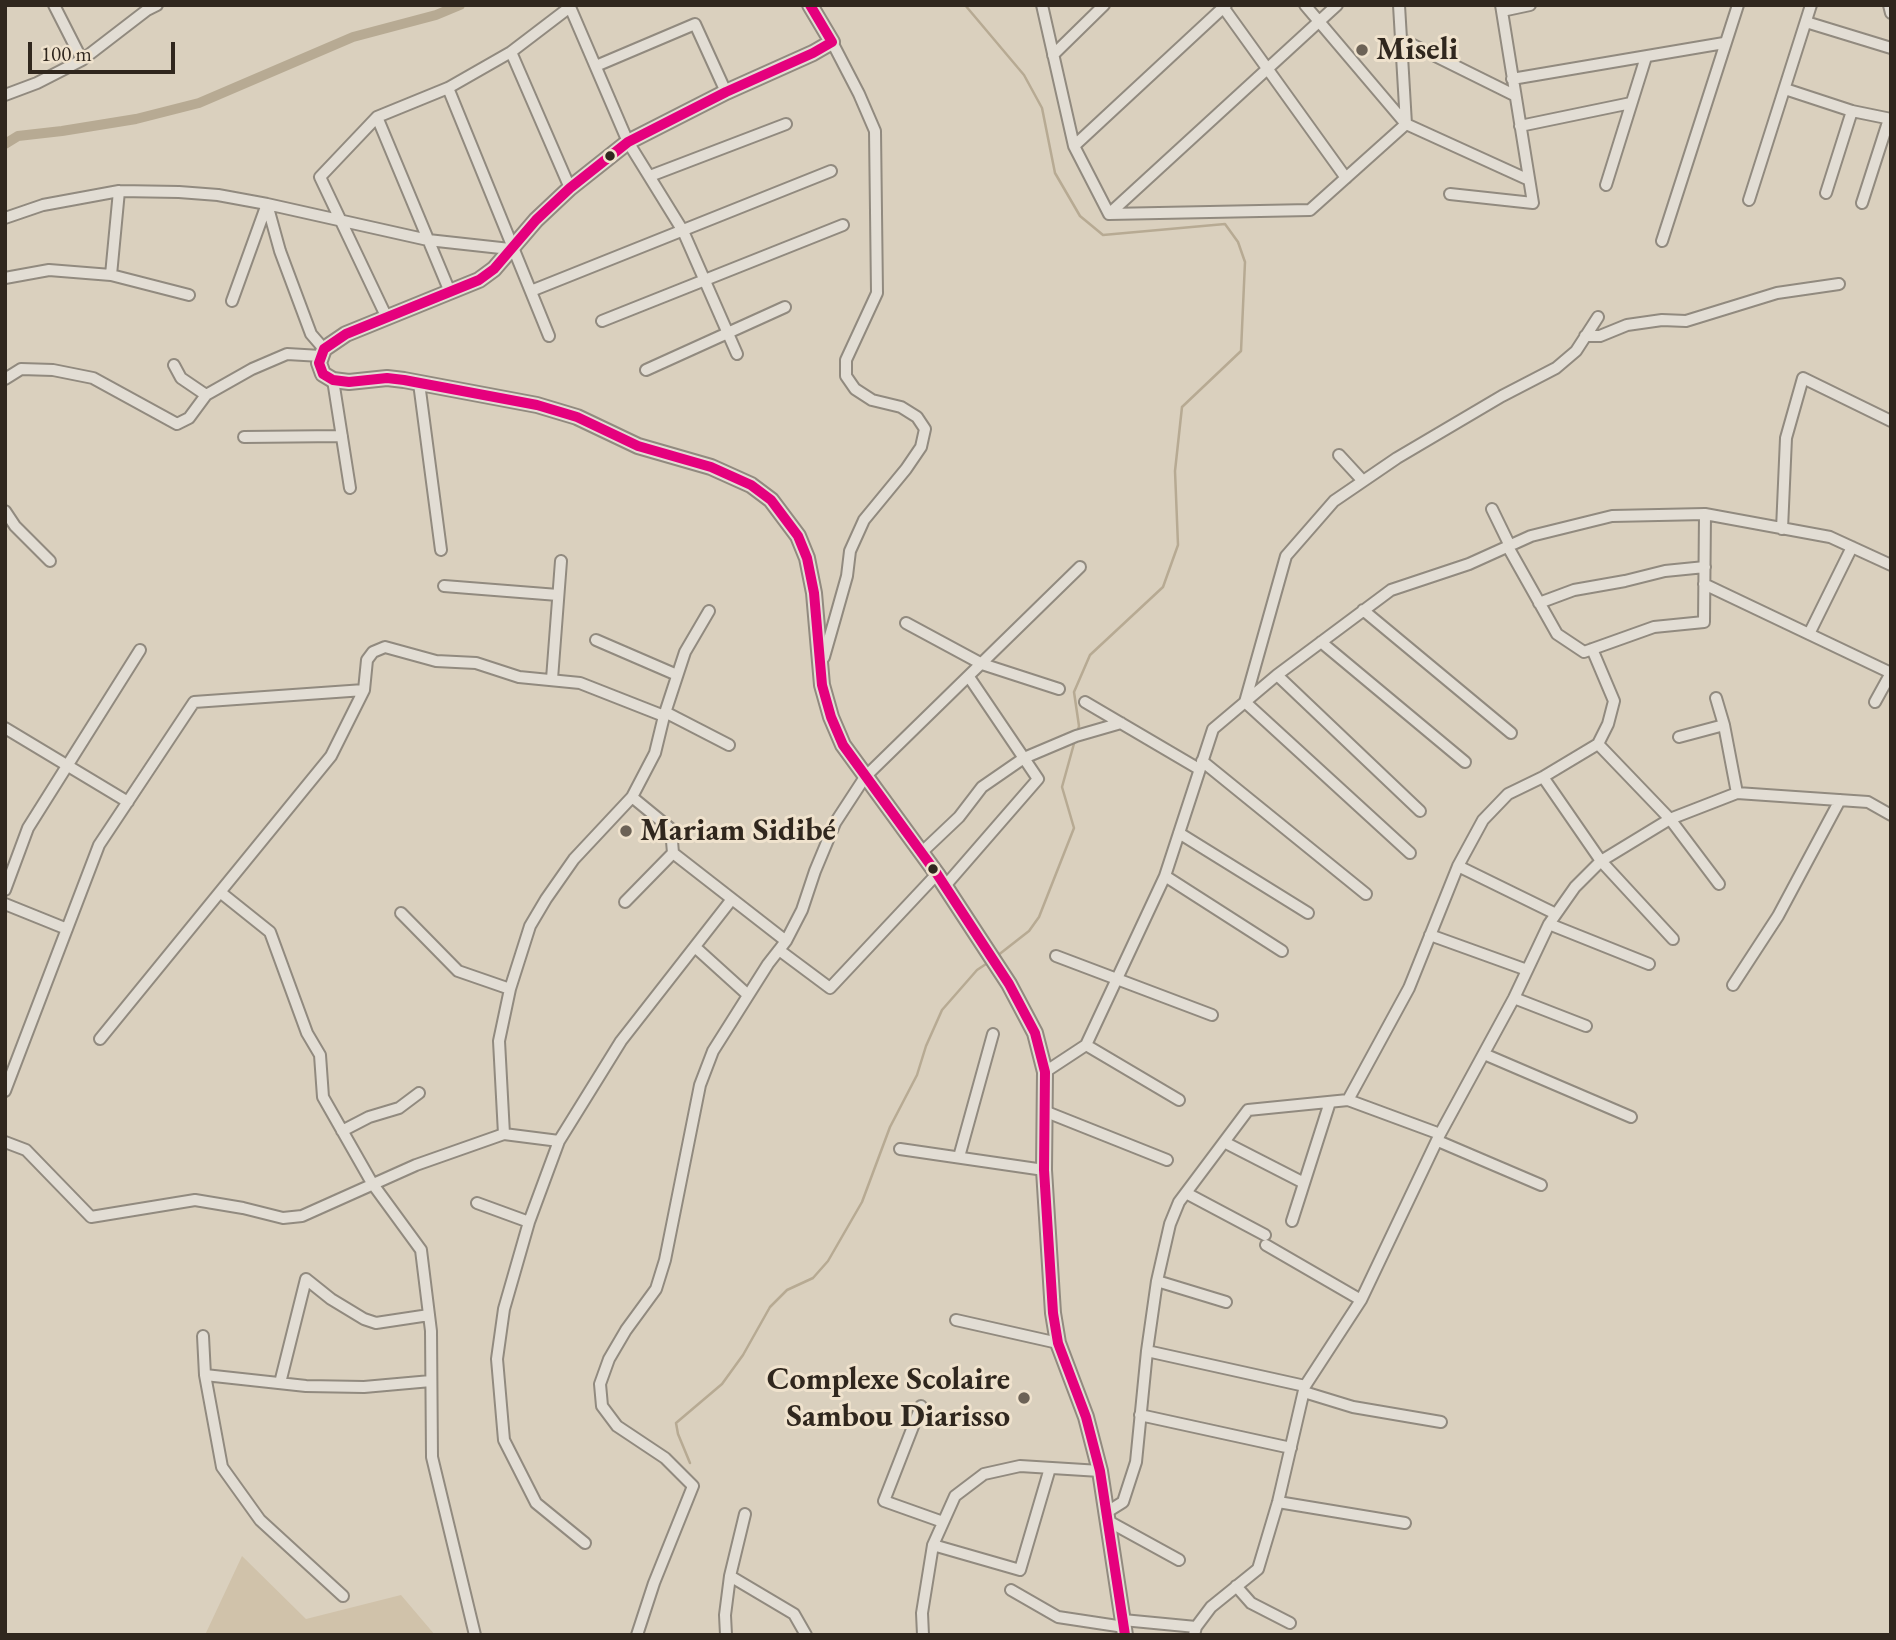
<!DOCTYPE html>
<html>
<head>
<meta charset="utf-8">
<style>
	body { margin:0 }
	#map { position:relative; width:1896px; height:1640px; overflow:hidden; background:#dad0be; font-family:"EB Garamond",serif }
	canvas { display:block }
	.frame { position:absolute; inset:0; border:7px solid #30271e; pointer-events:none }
	.scale { position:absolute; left:28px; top:42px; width:147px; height:32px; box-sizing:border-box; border:4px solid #30271e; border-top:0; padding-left:9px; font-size:21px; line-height:24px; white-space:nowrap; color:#30271e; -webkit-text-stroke:5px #efe2cd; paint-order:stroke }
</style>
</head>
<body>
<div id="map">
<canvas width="1896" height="1640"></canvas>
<div class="frame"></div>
<div class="scale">100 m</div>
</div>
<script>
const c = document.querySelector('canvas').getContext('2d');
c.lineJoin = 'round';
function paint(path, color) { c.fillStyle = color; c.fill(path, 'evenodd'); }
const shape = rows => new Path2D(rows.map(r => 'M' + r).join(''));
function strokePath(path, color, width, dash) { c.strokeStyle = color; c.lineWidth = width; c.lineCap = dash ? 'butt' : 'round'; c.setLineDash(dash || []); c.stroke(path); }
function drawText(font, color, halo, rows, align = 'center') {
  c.font = font + ' "EB Garamond",serif'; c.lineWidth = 6; c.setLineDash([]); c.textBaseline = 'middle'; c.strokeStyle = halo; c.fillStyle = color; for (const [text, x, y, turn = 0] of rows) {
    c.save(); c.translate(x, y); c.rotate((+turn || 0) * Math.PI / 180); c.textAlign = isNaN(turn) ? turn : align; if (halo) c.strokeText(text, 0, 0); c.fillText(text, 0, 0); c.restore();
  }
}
paint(shape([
	[242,1556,306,1619,401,1595,435,1635,205,1635]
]), '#d0c2aa');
strokePath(shape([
	[965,5,1024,75,1042,108,1055,173,1080,216,1103,235,1225,224,1238,242,1245,262,1241,351,1182,407,1175,471,1178,545,1163,587,1090,655,1074,692,1079,726,1077,733],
	[997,956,1029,931,1039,917,1074,828,1062,787,1075,740],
	[690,1463,678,1434,676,1423,722,1384,743,1355,770,1307,787,1290,813,1278,828,1261,862,1202,890,1127,917,1075,926,1046,942,1010,977,970,989,962]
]), '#b7aa93', 2.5);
strokePath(shape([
	[5,144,18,136,62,131,136,119,199,103,353,37,436,15,460,5]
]), '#b7aa93', 10);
const minor = shape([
	[54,5,82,60],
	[1042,5,1074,146,1109,214],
	[1399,5,1406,124,1529,180],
	[1889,5,1891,13],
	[1223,7,1346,178],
	[1502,11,1530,5],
	[1806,22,1891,48],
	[1401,39,1514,95],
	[511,52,570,188],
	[1053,55,1104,5],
	[596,66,695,24,726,92],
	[1512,79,1724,43],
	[448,88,549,336],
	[1785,89,1852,111,1891,119],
	[5,95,37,83,82,60,147,10,157,5],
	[377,117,450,292],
	[1520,126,1631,103],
	[1074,146,1226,5],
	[650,176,786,124],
	[1606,185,1646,57],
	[1826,193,1852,111],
	[1450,194,1533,203,1501,5],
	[1749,200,1811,5],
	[1862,203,1889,119],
	[1109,214,1310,210,1406,124,1305,5],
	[1109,214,1337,5],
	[5,218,43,205,119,191,179,192,218,195,267,204,428,240,510,249],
	[1662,241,1738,5],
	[111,275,119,191],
	[5,278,49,270,111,275,189,295],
	[531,291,831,171],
	[232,301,267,204,280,251,311,334,324,349],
	[387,318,320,177,377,117,448,88,511,52,570,7,628,142,683,231,737,354],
	[602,321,843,225],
	[1585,336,1600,336,1627,325,1662,320,1686,321,1777,293,1839,284],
	[174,365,181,378,206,395,252,369,287,354,321,356],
	[646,370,785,307],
	[5,379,21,369,53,370,93,378,177,424,189,418,206,395],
	[333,380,350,488],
	[419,383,441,550],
	[244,437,342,436],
	[1339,455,1363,481],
	[1492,509,1510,546],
	[5,511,15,526,50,561],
	[1782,529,1786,438,1803,378,1891,421],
	[1508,547,1557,634,1584,652,1654,627,1704,622,1705,514],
	[1704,584,1891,673],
	[444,586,558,595],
	[1539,603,1574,590,1625,581,1665,571,1705,567],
	[1363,610,1511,733],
	[906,623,982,664,1059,689],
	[1809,634,1852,547],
	[596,640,677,675],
	[1321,642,1465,762],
	[820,663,824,657,836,615,847,576,850,551,864,520,906,469,921,447,925,429,917,417,901,407,872,400,855,389,846,376,846,360,877,293,875,131,859,94,832,42],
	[1277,675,1420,811],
	[552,679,561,561],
	[1716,698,1724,725,1737,793],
	[1085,702,1199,769],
	[1875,702,1891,673],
	[665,712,729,745],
	[5,728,128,802],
	[1679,737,1724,725],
	[1598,744,1670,819,1719,884],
	[1202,761,1366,894],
	[1543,777,1601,861,1673,939],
	[632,797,671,829,673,853,786,941],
	[1179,833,1308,913],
	[921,853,959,817,982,787,1024,758,1076,736,1121,723],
	[1410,853,1245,702,1286,556,1334,501,1397,458,1502,396,1556,368,1576,351,1598,317],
	[1458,866,1556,914],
	[1165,876,1282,951],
	[945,886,1038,779,969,677],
	[5,890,28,828,140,650],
	[220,892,270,932,307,1033,320,1055,323,1097,372,1183,421,1250,431,1331,432,1457,475,1635],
	[625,902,673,853],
	[5,904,67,929],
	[401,913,458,971,510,989],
	[1549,924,1649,964],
	[1430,935,1527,970],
	[695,947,748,995],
	[779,950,830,988,937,874],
	[1056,956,1212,1015],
	[1733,985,1778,916,1840,800],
	[1514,998,1586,1026],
	[100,1039,331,756,364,690,367,660,373,652,385,647,436,661,476,663,519,677,580,683,664,716],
	[1086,1045,1179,1100],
	[1484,1054,1631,1117],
	[1045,1072,1086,1045,1165,876,1213,729,1277,675,1391,590,1469,564,1531,536,1612,516,1705,514,1830,537,1891,565],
	[5,1091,99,845,194,702,364,690],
	[1348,1100,1409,988,1458,866,1483,820,1508,794,1543,777,1598,744,1608,724,1614,701,1592,649],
	[1044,1111,1167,1160],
	[342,1131,369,1117,399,1108,419,1093],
	[504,1134,499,1041,510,989,530,926,546,899,574,859,632,797,655,753,664,716,685,652,709,611],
	[1438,1141,1541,1185],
	[5,1142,26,1150,91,1217,195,1200,243,1208,283,1218,302,1216,416,1165,504,1134,559,1141],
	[1224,1142,1304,1183],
	[900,1149,1044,1170],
	[959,1157,993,1034],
	[1186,1193,1265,1235],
	[477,1203,529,1222],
	[1292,1221,1330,1102],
	[1266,1245,1361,1300],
	[1157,1281,1226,1302],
	[956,1320,1058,1343],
	[203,1336,205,1375,222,1467,260,1520,343,1596],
	[1147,1351,1305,1386],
	[205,1375,306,1386,364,1387,431,1381],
	[280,1383,306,1279,331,1299,364,1319,376,1323,429,1315],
	[1304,1392,1353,1407,1441,1422],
	[921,1406,884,1501,943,1522],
	[1140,1415,1291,1448],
	[1278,1502,1405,1523],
	[1107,1512,1123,1502,1136,1462,1147,1351,1157,1281,1170,1224,1179,1202,1248,1110,1348,1100,1440,1134],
	[1108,1521,1179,1560],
	[585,1543,536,1503,504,1440,497,1359,504,1309,529,1222,559,1141,621,1041,732,899],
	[933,1545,1020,1570,1050,1468],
	[730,1576,794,1614,806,1635],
	[1236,1586,1251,1603,1290,1623],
	[1011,1590,1058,1617,1124,1627],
	[1123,1620,1196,1627],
	[637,1635,654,1583,693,1486,665,1458,617,1426,602,1406,600,1384,609,1359,626,1330,656,1289,665,1260,700,1085,713,1051,768,964,786,941,802,910,815,871,835,823,865,777,1080,567],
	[726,1635,725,1615,730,1576,745,1514],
	[923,1635,922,1613,933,1545,955,1496,984,1474,1020,1466,1100,1471],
	[1194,1635,1196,1627,1211,1607,1258,1569,1278,1502,1305,1386,1361,1300,1440,1134,1514,998,1549,924,1575,887,1601,861,1670,819,1737,793,1868,802,1891,815]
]);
const tertiary = shape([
	[810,5,832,42,813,53,726,92,628,142,570,188,536,220,494,269,479,280,346,334,324,349,319,363,323,374,333,380,349,382,387,378,404,380,537,405,577,417,638,446,711,467,751,485,771,500,798,536,807,558,814,593,822,685,831,717,843,745,937,874,1009,984,1035,1033,1045,1072,1044,1170,1053,1313,1058,1343,1086,1417,1100,1471,1125,1635]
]);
strokePath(minor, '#918a7f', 14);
strokePath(tertiary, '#918a7f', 18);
strokePath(minor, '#e2ddd4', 10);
strokePath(tertiary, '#e2ddd4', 14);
strokePath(shape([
	[810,5,832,42,813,53,726,92,628,142,570,188,536,220,494,269,479,280,346,334,324,349,319,363,323,374,333,380,349,382,387,378,404,380,537,405,577,417,638,446,711,467,751,485,771,500,798,536,807,558,814,593,822,685,831,717,843,745,937,874,1009,984,1035,1033,1045,1072,1044,1170,1053,1313,1058,1343,1086,1417,1100,1471,1125,1635]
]), '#e5007d', 10);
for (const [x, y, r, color] of [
	[1362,50,7,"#6c6256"],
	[610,156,6,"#30271e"],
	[626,831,7,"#6c6256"],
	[933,869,6,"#30271e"],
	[1024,1398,7,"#6c6256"]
]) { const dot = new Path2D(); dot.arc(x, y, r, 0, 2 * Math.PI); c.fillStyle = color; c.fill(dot); strokePath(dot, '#efe2cd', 2.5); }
drawText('bold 32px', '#30271e', '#efe2cd', [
	["Miseli",1376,50],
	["Mariam Sidibé",640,831],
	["Complexe Scolaire",1010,1380,"right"],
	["Sambou Diarisso",1010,1417,"right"]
], 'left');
</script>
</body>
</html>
